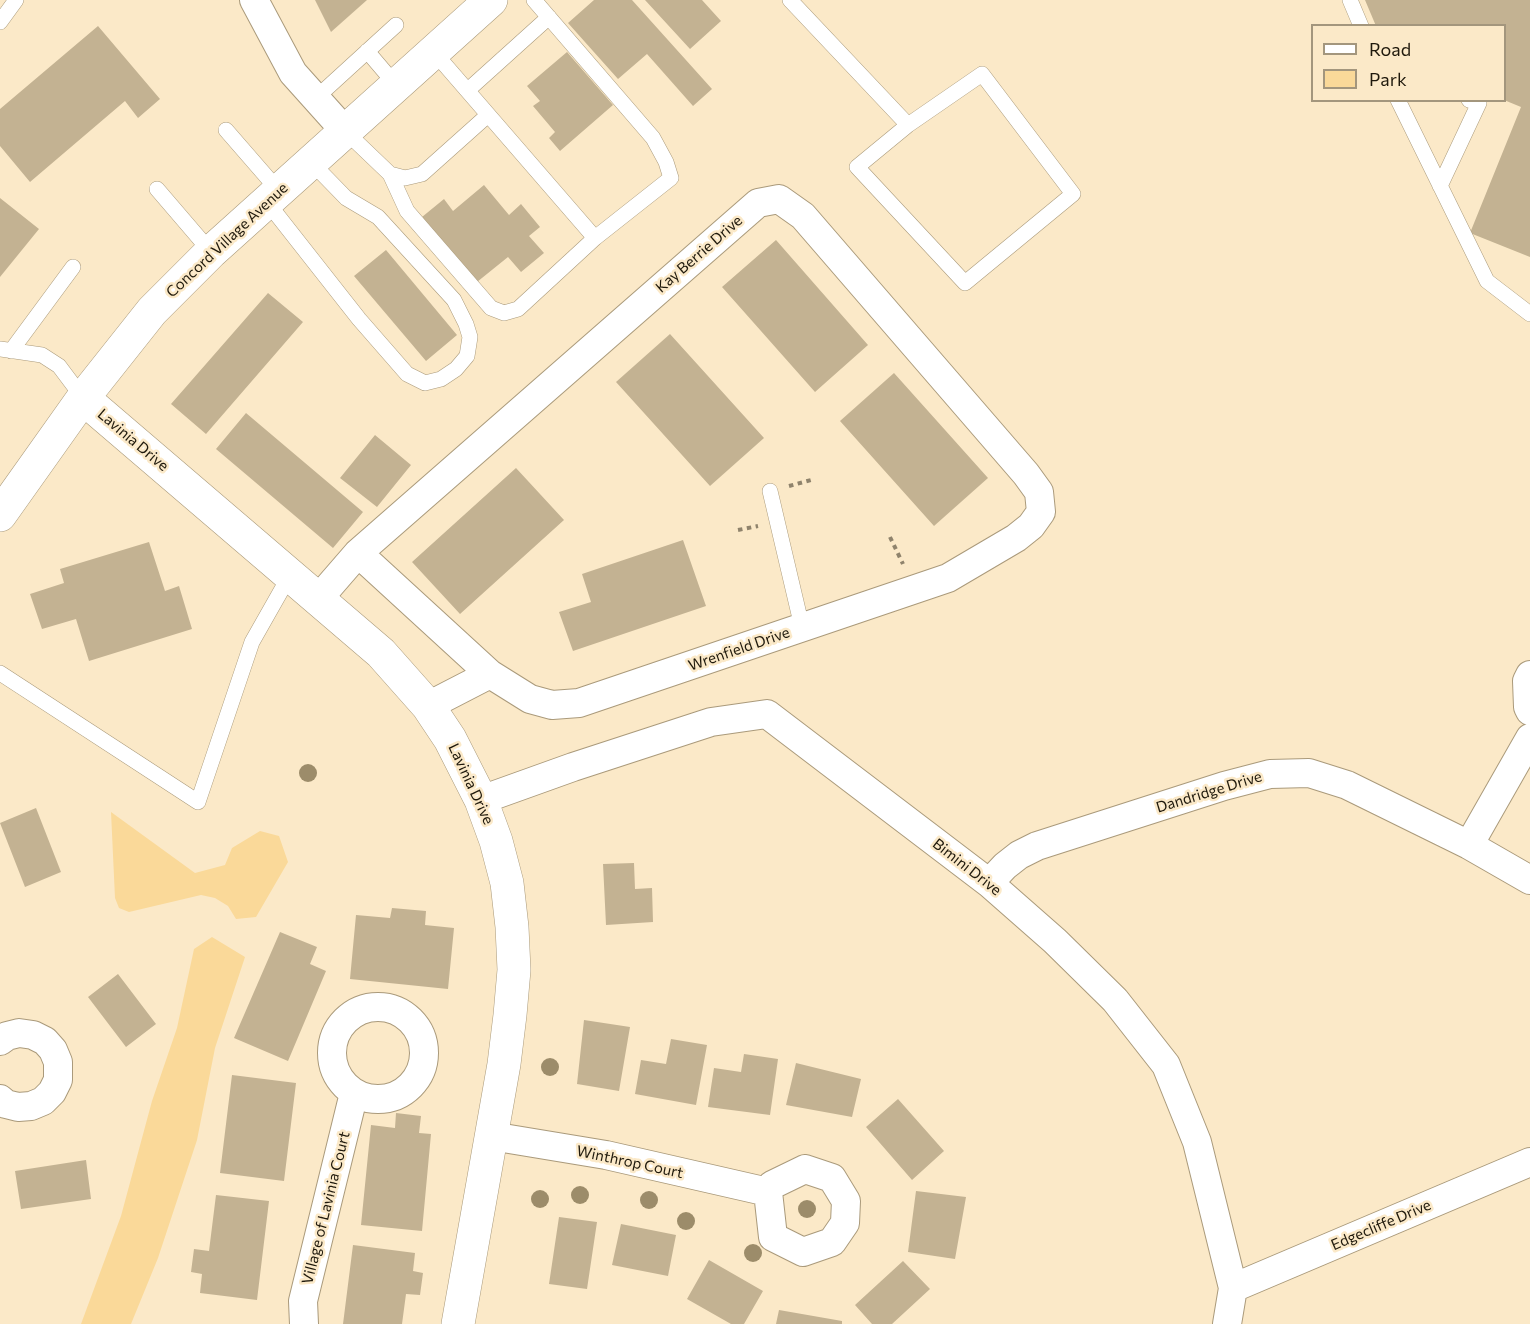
<!DOCTYPE html>
<html>
<head>
<meta charset="utf-8">
<style>
	body { margin:0 }
	#map { position:relative; width:1530px; height:1324px; overflow:hidden; background:#fbe9c8; font-family:Commissioner,sans-serif }
	canvas { display:block }
	.legend { position:absolute; left:1311px; top:24px; width:195px; height:78px; box-sizing:border-box; background:#fbe9c8; border:2px solid #a3967d; margin:0; padding:8px 10px; list-style:none; font-size:18px; color:#1f190c }
	.legend li { display:flex; align-items:center; gap:12px; height:30px }
	.legend b { width:30px; border:2px solid #a3967d }
</style>
</head>
<body>
<div id="map">
<canvas width="1530" height="1324"></canvas>
<ul class="legend">
<li><b style="height:8px;background:#fff"></b>Road</li>
<li><b style="height:16px;background:#fad999"></b>Park</li>
</ul>
</div>
<script>
const c = document.querySelector('canvas').getContext('2d');
c.lineJoin = 'round';
function paint(path, color) { c.fillStyle = color; c.fill(path, 'evenodd'); }
const shape = rows => new Path2D(rows.map(r => 'M' + r).join(''));
function strokePath(path, color, width, dash) { c.strokeStyle = color; c.lineWidth = width; c.lineCap = dash ? 'butt' : 'round'; c.setLineDash(dash || []); c.stroke(path); }
function drawText(font, color, halo, rows, align = 'center') {
  c.font = font + ' Commissioner,sans-serif'; c.lineWidth = 5; c.setLineDash([]); c.textBaseline = 'middle'; c.strokeStyle = halo; c.fillStyle = color; for (const [text, x, y, turn = 0] of rows) {
    c.save(); c.translate(x, y); c.rotate((+turn || 0) * Math.PI / 180); c.textAlign = isNaN(turn) ? turn : align; if (halo) c.strokeText(text, 0, 0); c.fillText(text, 0, 0); c.restore();
  }
}
paint(shape([
	[111,812,195,873,225,865,232,848,260,831,279,836,288,862,256,917,236,919,228,906,215,898,201,895,129,912,119,908,115,898],
	[212,937,245,957,215,1048,197,1140,158,1258,131,1324,81,1324,121,1216,152,1101,177,1028,194,949]
]), '#fad999');
paint(shape([
	[315,0,367,0,331,32],
	[594,0,632,0,712,89,693,106,647,54,618,79,568,23],
	[645,0,702,0,721,21,690,49],
	[1365,0,1530,0,1530,257,1470,233,1521,107,1504,100,1504,26,1376,26],
	[98,26,160,99,138,118,125,101,30,182,0,146,0,109],
	[567,52,613,105,560,151,549,138,555,132,533,106,540,101,527,86],
	[484,185,509,215,521,204,540,227,529,236,544,253,521,272,508,257,477,282,422,217,444,199,453,211],
	[0,198,39,229,0,277],
	[776,240,868,345,815,392,722,287],
	[386,250,457,335,426,361,354,276],
	[268,293,303,322,206,434,171,404],
	[670,334,764,438,710,486,616,382],
	[894,373,988,478,934,526,840,421],
	[246,413,363,512,333,548,216,449],
	[375,435,411,465,377,507,340,478],
	[516,468,564,520,460,614,412,562],
	[683,540,706,606,573,651,559,612,591,602,582,574],
	[149,542,165,591,179,586,192,629,89,661,76,619,42,629,30,594,64,583,60,569],
	[36,808,61,872,25,887,0,823],
	[634,863,635,889,652,888,653,922,606,925,603,864],
	[392,908,426,911,425,925,454,928,448,989,350,979,356,915,390,918],
	[280,932,317,947,310,964,326,971,288,1061,234,1038],
	[118,974,156,1024,126,1047,88,997],
	[584,1020,630,1027,619,1091,577,1084],
	[671,1039,707,1045,696,1105,635,1094,641,1060,666,1064],
	[744,1054,778,1059,770,1115,708,1107,714,1068,741,1072],
	[796,1063,861,1079,852,1117,786,1105],
	[232,1075,296,1083,284,1181,220,1173],
	[898,1099,944,1151,912,1180,866,1127],
	[396,1113,421,1116,419,1133,431,1134,422,1231,361,1225,371,1125,395,1128],
	[86,1160,91,1199,21,1209,15,1171],
	[916,1191,966,1197,955,1259,908,1252],
	[216,1195,269,1201,257,1300,200,1293,202,1274,191,1272,194,1249,209,1251],
	[559,1217,597,1222,587,1289,549,1284],
	[621,1224,676,1235,668,1276,612,1265],
	[353,1245,415,1253,413,1271,423,1273,420,1295,406,1294,402,1324,343,1324],
	[709,1260,763,1291,744,1324,731,1324,687,1299],
	[903,1261,930,1289,892,1324,872,1324,855,1305],
	[779,1310,842,1321,842,1324,776,1324]
]), '#c3b292');
const lane = shape([
	[790,0,908,125],
	[1350,0,1361,26],
	[0,22,16,0],
	[367,51,396,85],
	[433,51,595,238],
	[982,74,1073,194,965,283,857,167,908,125,982,74],
	[468,90,549,17],
	[316,98,396,25],
	[1398,100,1487,281,1530,314],
	[226,130,279,191],
	[345,131,390,174,407,211,491,308,504,313,518,309,595,238,671,178,666,162,653,138,534,0],
	[390,174,405,178,422,174,488,115],
	[1440,186,1479,103,1469,100],
	[157,189,211,252],
	[267,202,359,319,407,374,425,383,441,379,456,369,467,356,470,337,466,324,454,300,378,217,346,198,311,162],
	[0,349,42,355,59,366,83,398],
	[11,351,73,267],
	[770,491,802,627],
	[0,673,198,802,252,642,290,575]
]);
const street = shape([
	[254,0,293,73,345,131],
	[358,553,490,674],
	[319,598,358,553,758,203,779,199,803,216,1026,474,1039,492,1041,512,1031,526,1016,538,948,578,579,703,552,705,530,699,490,674,428,706],
	[1530,675,1527,681,1528,707,1530,711],
	[481,800,573,767,711,722,767,714,989,883,1055,941,1115,1000,1166,1065,1197,1142,1233,1288,1227,1324],
	[1469,845,1530,738],
	[989,883,1005,866,1019,855,1037,846,1224,786,1270,774,1309,773,1347,785,1469,845,1530,880],
	'332 1053a46 46 0 1 1 92 0a46 46 0 1 1-92 0Z',
	[0,1041,7,1036,19,1033,33,1035,45,1041,53,1050,58,1062,58,1080,52,1092,43,1101,31,1106,18,1107,6,1104,0,1099],
	[491,1136,606,1155,768,1192],
	[805,1169,832,1178,846,1201,845,1223,832,1242,803,1252,773,1237,768,1192,772,1185,805,1169],
	[1233,1288,1530,1162],
	[304,1324,303,1301,354,1093]
]);
const secondary = shape([
	[83,398,381,653,428,706,450,739,481,800,496,841,507,883,512,927,514,970,510,1015,504,1064,458,1324],
	[0,515,83,398,152,311,211,252,491,0]
]);
strokePath(lane, '#aa9a7b', 16);
strokePath(street, '#aa9a7b', 30);
strokePath(secondary, '#aa9a7b', 34);
strokePath(shape([
	[789,486,811,480],
	[738,530,758,526],
	[890,537,903,564]
]), '#8f836c', 4, [4.5, 4.5]);
strokePath(lane, '#fff', 15);
strokePath(street, '#fff', 28);
strokePath(secondary, '#fff', 33);
c.fillStyle = '#9c8c6a';
for (const [x, y] of [
	[308,773],
	[550,1067],
	[580,1195],
	[540,1199],
	[649,1200],
	[807,1209],
	[686,1221],
	[753,1253]
]) { c.beginPath(); c.arc(x, y, 9, 0, 2 * Math.PI); c.fill(); }
drawText('15px', '#1f190c', '#fbe9c8', [
	["Concord Village Avenue",227,240,-43],
	["Kay Berrie Drive",699,254,-41],
	["Lavinia Drive",133,440,40],
	["Wrenfield Drive",739,649,-19],
	["Lavinia Drive",471,784,65],
	["Dandridge Drive",1209,792,-17],
	["Bimini Drive",967,867,38],
	["Winthrop Court",630,1162,12],
	["Village of Lavinia Court",326,1208,-76],
	["Edgecliffe Drive",1381,1225,-23]
]);
</script>
</body>
</html>
